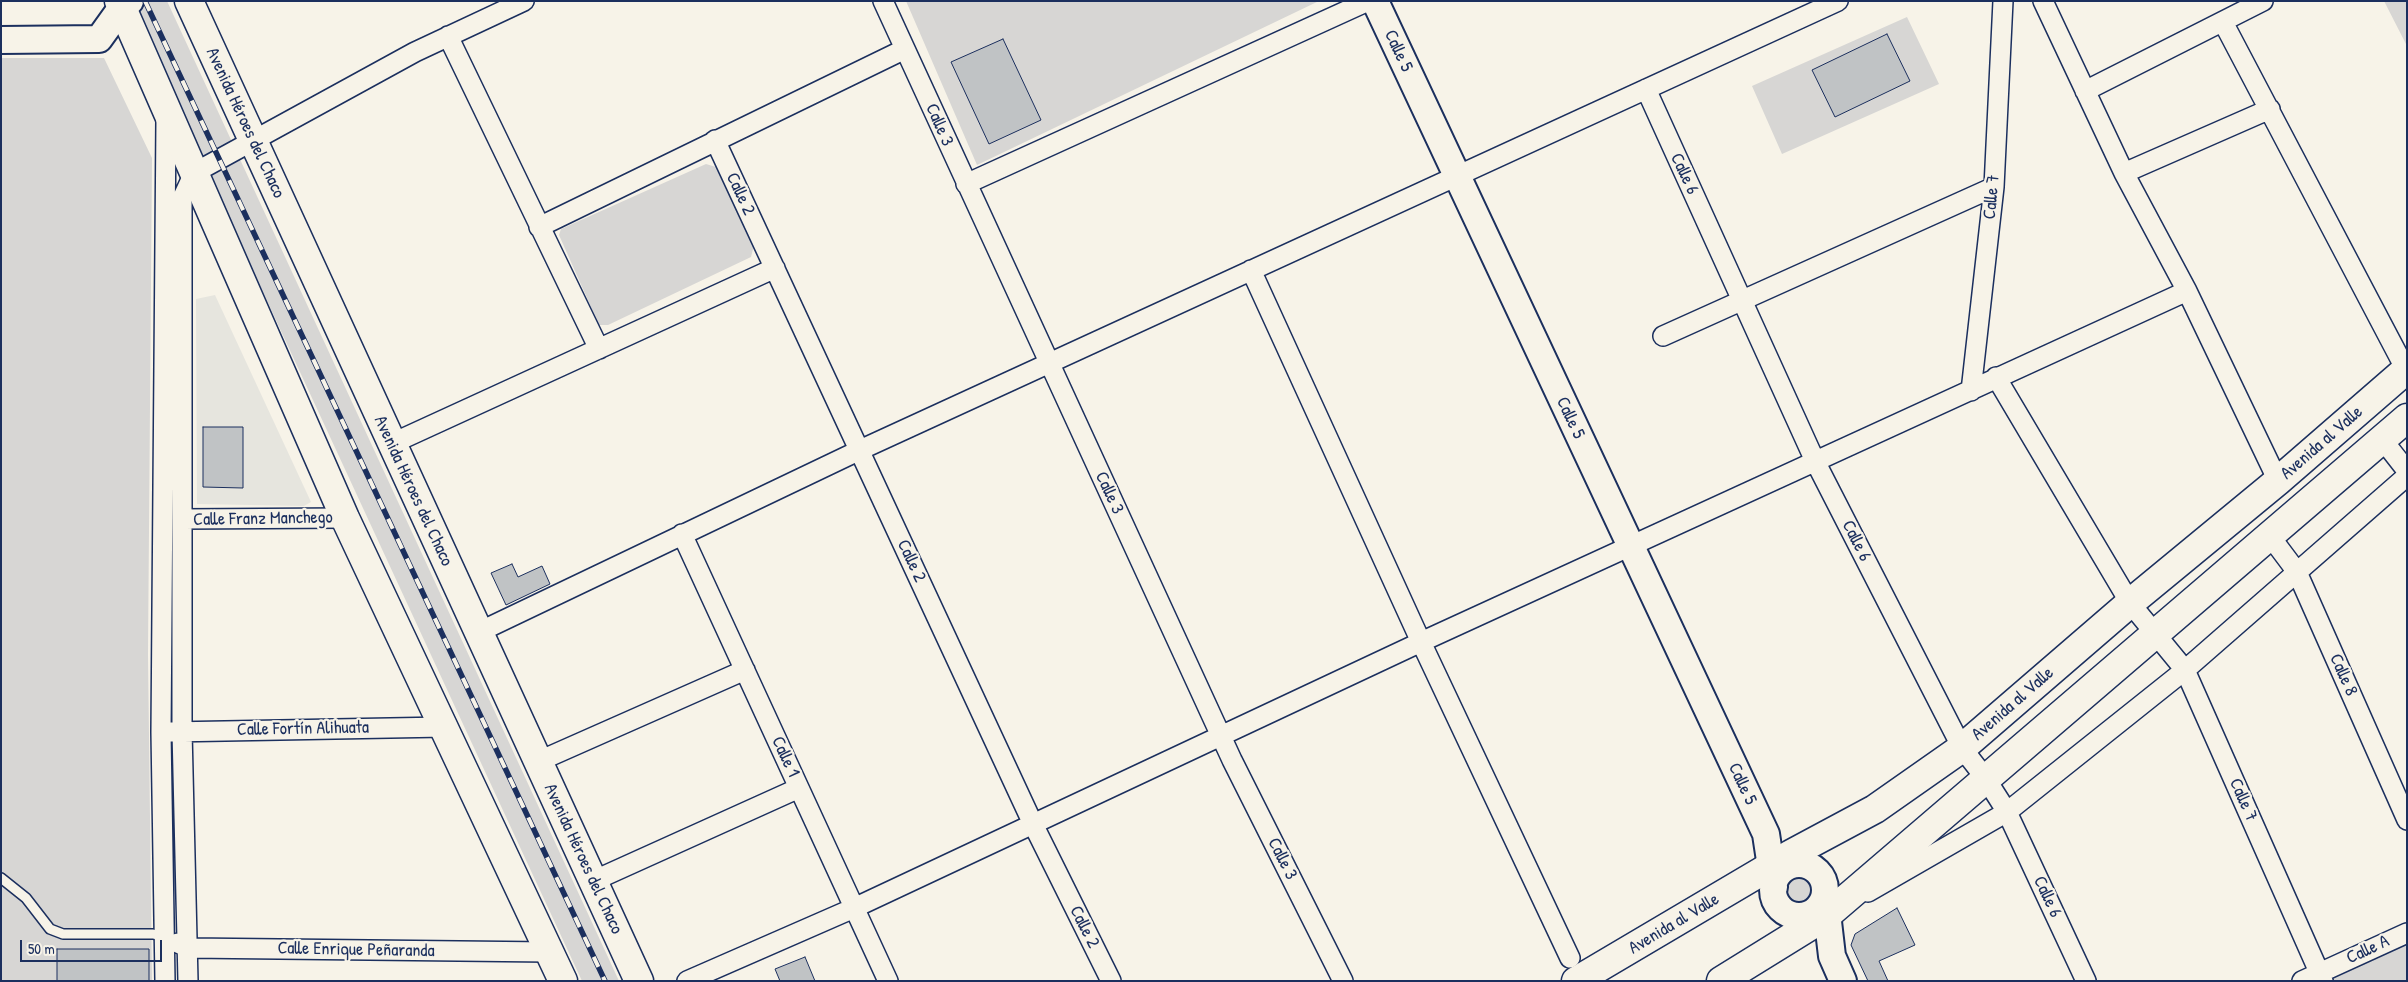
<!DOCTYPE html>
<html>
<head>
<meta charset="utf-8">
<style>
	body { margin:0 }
	#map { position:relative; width:2408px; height:982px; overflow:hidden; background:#f7f3e8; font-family:"Patrick Hand",sans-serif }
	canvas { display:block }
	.frame { position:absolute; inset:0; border:2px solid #1b2f5e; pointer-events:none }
	.scale { position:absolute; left:20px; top:940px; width:142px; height:22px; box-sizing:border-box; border:2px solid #1b2f5e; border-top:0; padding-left:6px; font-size:15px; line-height:18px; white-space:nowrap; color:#1b2f5e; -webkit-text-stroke:4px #f7f3e8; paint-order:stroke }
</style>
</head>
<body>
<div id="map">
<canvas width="2408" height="982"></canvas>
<div class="frame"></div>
<div class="scale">50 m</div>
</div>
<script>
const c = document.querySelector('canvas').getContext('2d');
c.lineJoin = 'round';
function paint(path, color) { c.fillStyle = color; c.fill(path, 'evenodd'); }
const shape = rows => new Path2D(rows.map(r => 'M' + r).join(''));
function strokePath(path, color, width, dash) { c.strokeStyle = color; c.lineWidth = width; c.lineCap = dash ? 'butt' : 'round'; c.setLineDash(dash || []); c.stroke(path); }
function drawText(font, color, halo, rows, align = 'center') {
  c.font = font + ' "Patrick Hand",sans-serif'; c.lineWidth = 4.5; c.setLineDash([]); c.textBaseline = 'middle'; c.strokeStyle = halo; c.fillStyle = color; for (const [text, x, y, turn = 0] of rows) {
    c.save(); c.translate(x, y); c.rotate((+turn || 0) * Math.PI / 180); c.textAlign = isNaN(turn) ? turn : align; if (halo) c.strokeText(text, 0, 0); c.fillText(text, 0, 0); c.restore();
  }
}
paint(shape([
	[215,295,311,502,304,506,197,504,196,299]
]), '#e6e5de');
paint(shape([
	[146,1,167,1,619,981,582,981,136,18,133,8],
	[906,1,1319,1,977,165],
	[2384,1,2407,1,2407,46],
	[1907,17,1939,84,1782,154,1752,86],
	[1,58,104,58,152,158,148,654,152,981,1,981],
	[706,164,716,167,754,245,751,257,608,325,599,325,559,235,561,229],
	'1786 891a13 13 0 1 1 26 0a13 13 0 1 1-26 0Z',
	[2407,938,2407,981,2331,981,2328,974]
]), '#d7d6d4');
const building = shape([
	[1887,34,1910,81,1835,117,1812,70,1887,34],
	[1003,39,1041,120,989,144,951,62,1003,39],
	[203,427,243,427,243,488,203,487,203,427],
	[512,564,518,577,542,566,550,584,506,605,491,573,512,564],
	[1897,908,1915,945,1879,961,1888,981,1868,981,1851,945,1855,934,1897,908],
	[57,949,149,949,149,981,57,981,57,949],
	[805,957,815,981,780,981,775,969,805,957]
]);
paint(building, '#c0c3c5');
strokePath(building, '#1b2f5e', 1);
const service = shape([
	[1,878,26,898,50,929,63,934,153,934,165,937]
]);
const minor = shape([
	[883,1,1232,760,1343,981],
	[2043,1,2124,173,2187,291,2278,481],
	[2223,22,2406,370],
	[448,36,599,349],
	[1646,89,1815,461,1962,748,1986,779,2007,812,2086,981],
	[2085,91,2263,1],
	[715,140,1033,824,1111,981],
	[2124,173,2270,109],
	[966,184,1368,1],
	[539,227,905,49],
	[1251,270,1421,642,1570,958],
	[1663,336,1994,187],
	[1996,377,2130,603,2185,670,2323,981],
	[1971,391,1994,187,2003,1],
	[2382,439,2407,471],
	[391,444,775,268],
	[182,519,345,518],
	[682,534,888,981],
	[2270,536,2297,572,2407,820],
	[479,632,860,450,1838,1],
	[170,732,445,727],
	[537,762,745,670],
	[593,881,799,788],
	[1868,892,2007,812,2185,670,2407,476],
	[178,943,189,948,549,952],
	[165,981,161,732,166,119],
	[188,981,182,731,182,199,194,173,415,52,524,1],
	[687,981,854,908,1421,642,2187,291],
	[2302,981,2407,933]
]);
const secondary = shape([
	[1375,1,1766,834,1774,887],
	[1,40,99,39,122,7,130,1],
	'1773 890a26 26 0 1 1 52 0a26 26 0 1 1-52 0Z',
	[1825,896,1832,956,1843,981]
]);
const primary = shape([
	[119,1,345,518,563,981],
	[189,1,639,981],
	[1576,981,1791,854,1875,809,1962,748,2130,603,2278,481,2407,369],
	[1721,981,1826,916,2407,418]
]);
strokePath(service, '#1b2f5e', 12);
strokePath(minor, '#1b2f5e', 22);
strokePath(secondary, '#1b2f5e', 30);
strokePath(primary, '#1b2f5e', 31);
strokePath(service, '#f7f3e8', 9);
strokePath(minor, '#f7f3e8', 19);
strokePath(secondary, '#f7f3e8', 26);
strokePath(primary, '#f7f3e8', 28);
const rail = shape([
	[145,1,605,981]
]);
strokePath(rail, '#1b2f5e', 5.5);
strokePath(rail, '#f7f3e8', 4, [11]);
drawText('18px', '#1b2f5e', '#f7f3e8', [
	["Calle 5",1398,51,65],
	["Avenida Héroes del Chaco",245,123,65],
	["Calle 3",939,125,66],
	["Calle 6",1684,174,65],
	["Calle 2",740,194,65],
	["Calle 7",1992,197,-85],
	["Calle 5",1570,418,65],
	["Avenida al Valle",2322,443,-41],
	["Avenida Héroes del Chaco",413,491,65],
	["Calle 3",1109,493,65],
	["Calle Franz Manchego",263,519,-1],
	["Calle 6",1856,541,63],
	["Calle 2",911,561,65],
	["Calle 8",2343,675,66],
	["Avenida al Valle",2013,704,-41],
	["Calle Fortín Alihuata",303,729,-1],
	["Calle 1",785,757,65],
	["Calle 5",1742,784,65],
	["Calle 7",2243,800,66],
	["Avenida Héroes del Chaco",583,859,65],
	["Calle 3",1282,859,63],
	["Calle 6",2047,897,65],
	["Avenida al Valle",1674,924,-31],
	["Calle 2",1084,927,63],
	["Calle Enrique Peñaranda",356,950,1],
	["Calle A",2368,950,-25]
]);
</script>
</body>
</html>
